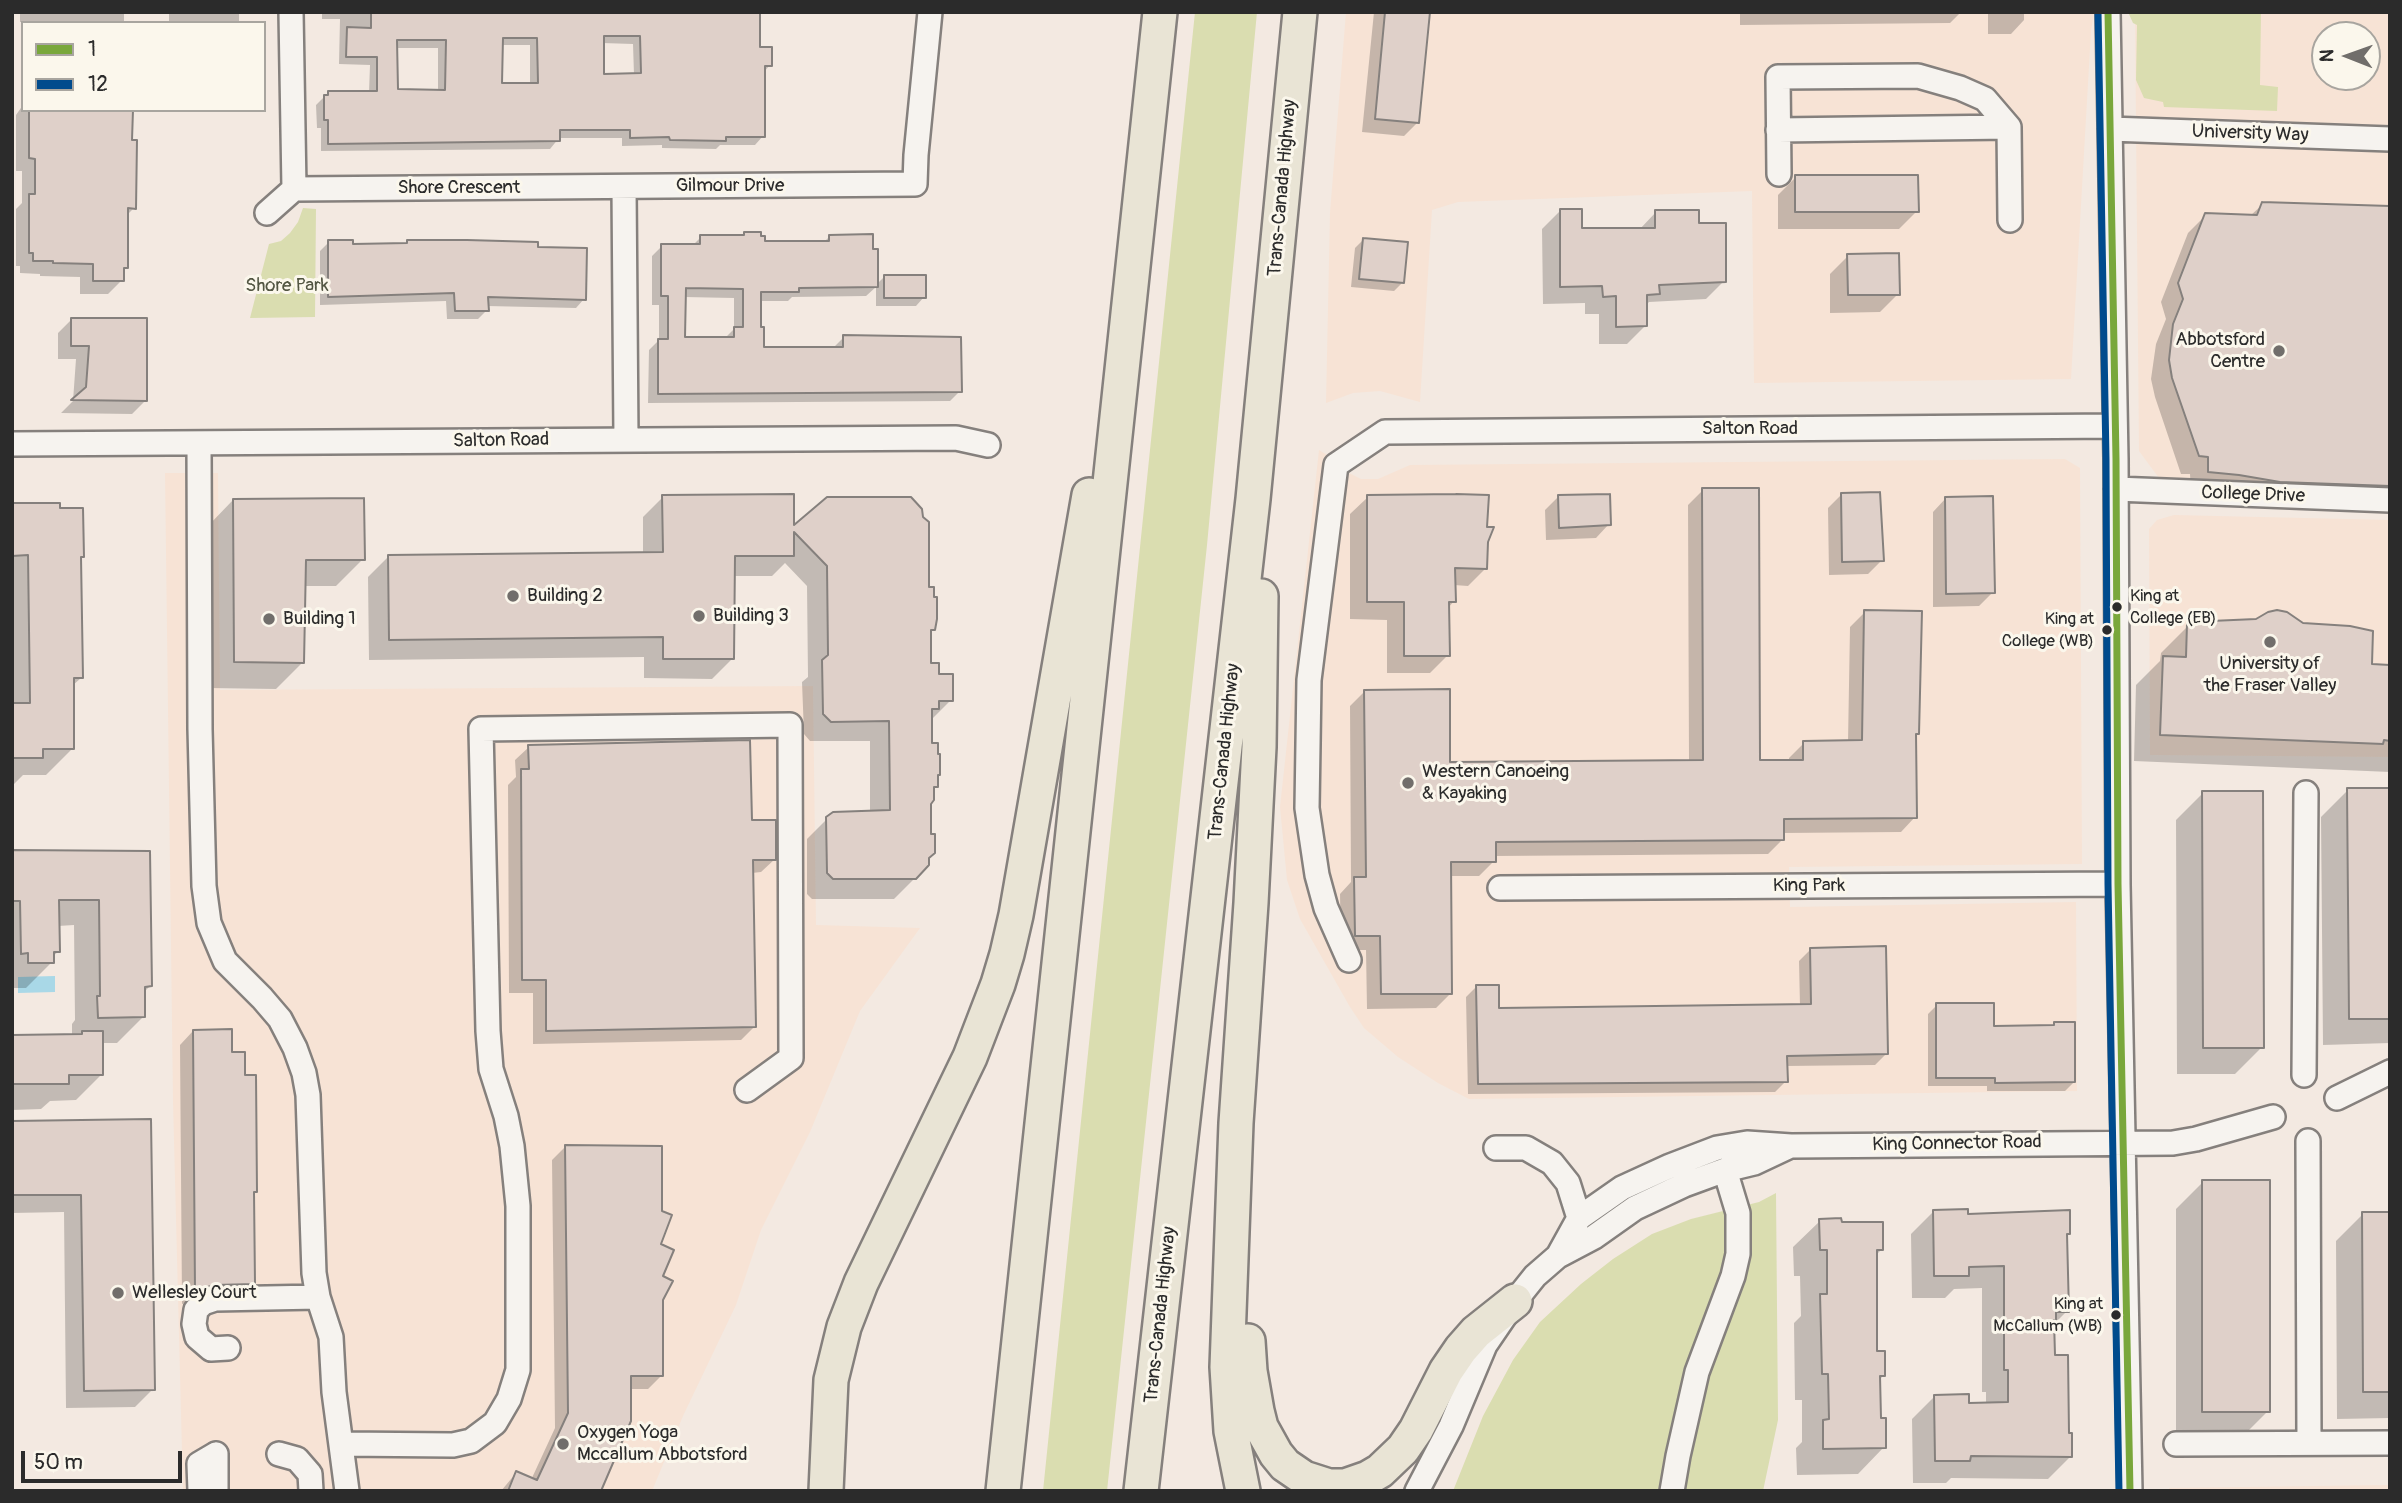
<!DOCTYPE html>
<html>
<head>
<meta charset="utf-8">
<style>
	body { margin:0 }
	#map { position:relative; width:2402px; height:1503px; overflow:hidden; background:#f3e9e1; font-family:Pangolin,sans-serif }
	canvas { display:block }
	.frame { position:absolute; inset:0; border:14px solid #2b2b2b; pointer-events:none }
	.legend { position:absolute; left:21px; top:21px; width:245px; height:91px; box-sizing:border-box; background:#fbf7ec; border:2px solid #a8a59f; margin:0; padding:9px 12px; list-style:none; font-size:21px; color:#2b2b2b }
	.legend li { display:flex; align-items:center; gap:14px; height:35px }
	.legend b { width:35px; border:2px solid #a8a59f }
	.north { position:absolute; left:2311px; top:21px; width:70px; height:70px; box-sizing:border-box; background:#fbf7ec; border:2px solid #a8a59f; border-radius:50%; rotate:271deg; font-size:19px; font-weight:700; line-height:28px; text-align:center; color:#2b2b2b }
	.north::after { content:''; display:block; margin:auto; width:24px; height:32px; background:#716e6b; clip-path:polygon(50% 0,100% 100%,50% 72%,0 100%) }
	.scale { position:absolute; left:21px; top:1451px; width:161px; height:32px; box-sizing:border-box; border:4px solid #2b2b2b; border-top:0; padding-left:9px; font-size:21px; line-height:24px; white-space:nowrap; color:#2b2b2b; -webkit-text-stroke:5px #fbf7ec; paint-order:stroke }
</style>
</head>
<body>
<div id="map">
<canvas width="2402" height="1503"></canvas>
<div class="frame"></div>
<ul class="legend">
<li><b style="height:9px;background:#79a73b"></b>1</li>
<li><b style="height:9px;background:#004b8d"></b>12</li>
</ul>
<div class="north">N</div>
<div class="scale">50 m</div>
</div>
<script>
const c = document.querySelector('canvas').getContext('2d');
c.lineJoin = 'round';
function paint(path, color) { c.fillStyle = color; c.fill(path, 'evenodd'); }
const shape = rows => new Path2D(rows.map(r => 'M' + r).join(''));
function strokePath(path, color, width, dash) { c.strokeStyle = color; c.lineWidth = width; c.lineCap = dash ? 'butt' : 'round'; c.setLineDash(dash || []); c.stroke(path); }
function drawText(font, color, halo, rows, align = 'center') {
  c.font = font + ' Pangolin,sans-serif'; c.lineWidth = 6; c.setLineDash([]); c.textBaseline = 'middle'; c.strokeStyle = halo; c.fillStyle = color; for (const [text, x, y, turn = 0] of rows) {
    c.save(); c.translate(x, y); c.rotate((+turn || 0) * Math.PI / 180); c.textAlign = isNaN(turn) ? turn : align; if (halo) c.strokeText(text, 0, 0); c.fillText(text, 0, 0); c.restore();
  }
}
paint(shape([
	[1346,12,2094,12,2091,31,2071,379,1754,383,1752,191,1458,202,1432,210,1420,402,1380,391,1353,393,1326,403,1330,213],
	[2135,12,2390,12,2390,486,2159,478,2139,451],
	[2325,35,2367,35,2367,77,2325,77],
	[1319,450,1332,458,1345,471,1361,479,1378,479,1410,465,2065,459,2080,468,2082,864,1789,867,1790,907,2076,902,2077,1091,1469,1099,1438,1083,1398,1057,1364,1028,1350,1007,1300,919,1287,880,1280,807],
	[165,473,218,473,220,690,813,686,816,925,920,928,860,1011,810,1132,761,1230,736,1305,683,1416,652,1491,183,1491,173,1101],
	[2174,515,2390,520,2390,757,2150,755,2149,529,2157,520],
	[2390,1485,2390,1491,2169,1491,2169,1488]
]), '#f7e3d5');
paint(shape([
	[1195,12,1257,12,1207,545,1107,1491,1043,1491],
	[2128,12,2261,12,2260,85,2278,87,2277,111,2164,107,2163,102,2144,98,2136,80,2137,25,2133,23],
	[303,208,316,209,315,317,250,318,269,244,281,241,290,233,298,222],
	[1776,1193,1778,1420,1763,1491,1453,1491,1483,1416,1513,1360,1540,1322,1581,1284,1613,1259,1652,1234,1691,1219,1759,1202]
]), '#daddb0');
paint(shape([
	[55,976,55,992,18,993,18,977]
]), '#a9d8e7');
paint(shape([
	[15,12,124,12,124,23,20,22,20,14],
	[169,12,239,12,239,23,169,23],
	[322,12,758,12,758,49,770,65,763,73,763,136,755,145,720,145,716,149,662,148,662,145,622,146,622,138,559,138,550,149,321,151,321,128,317,128,316,105,328,93,369,93,370,65,339,64,340,19,322,19],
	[602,43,633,44,634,75,603,75],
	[501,45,530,45,530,84,500,85],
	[395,48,438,48,438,92,396,91],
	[1374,12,1428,12,1418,122,1404,136,1362,132],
	[1740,12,1961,12,1950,23,1740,25],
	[1988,12,2024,12,2024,20,2011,34,1988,34],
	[23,105,23,110,131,110,134,208,126,216,126,267,122,272,122,280,108,294,80,294,80,277,40,276,40,274,20,273,20,266,16,266,16,209,22,203,22,171,16,171,16,115],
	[1796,177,1917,211,1899,229,1778,229,1778,195],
	[2263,204,2390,208,2390,501,2191,490,2190,474,2181,474,2155,397,2151,379,2156,344,2166,319,2161,302,2188,233,2206,215,2250,216],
	[1560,211,1580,230,1639,230,1656,212,1697,225,1724,281,1706,299,1649,302,1645,306,1645,326,1627,344,1599,344,1599,314,1585,314,1585,303,1543,304,1542,229],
	[744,234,763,243,823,243,830,236,876,285,884,277,924,297,916,306,876,306,876,287,866,296,792,297,788,301,759,301,762,349,834,347,844,337,960,391,950,401,648,403,649,350,659,340,659,305,652,305,652,256,662,246,692,246,701,237,741,237],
	[684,297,734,298,734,329,725,338,683,339],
	[1363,240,1403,282,1394,291,1351,287,1355,248],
	[329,242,352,246,405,245,407,242,536,248,584,299,576,308,487,306,487,310,478,319,447,319,446,301,320,305,320,251],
	[1848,256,1898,294,1880,312,1830,313,1830,274],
	[72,319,145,401,132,414,61,413,73,401,76,359,58,359,58,333],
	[1703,490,1758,762,1789,762,1789,758,1804,743,1848,742,1850,627,1865,612,1918,733,1914,737,1915,817,1901,832,1783,833,1783,839,1768,854,1494,856,1494,861,1479,876,1450,876,1451,993,1436,1008,1367,1009,1366,950,1341,950,1340,894,1351,882,1350,706,1365,691,1449,764,1689,762,1688,505],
	[1841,495,1882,560,1868,574,1829,575,1828,508],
	[1559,496,1609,524,1596,538,1546,540,1545,510],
	[663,497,792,529,927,589,934,629,929,633,929,665,951,700,930,721,930,745,936,786,933,790,929,803,927,858,915,878,894,899,812,899,807,894,807,839,828,818,870,812,870,741,810,741,804,734,802,682,808,677,807,586,785,563,772,576,733,576,732,659,712,679,644,678,644,657,369,660,368,577,389,556,643,554,643,517],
	[1368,497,1486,541,1486,568,1468,586,1454,585,1454,601,1448,608,1448,655,1430,673,1387,673,1387,620,1350,619,1350,514],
	[1946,498,1993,592,1979,606,1933,607,1933,512],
	[233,500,363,559,336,586,304,586,303,662,276,689,208,688,207,527],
	[12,505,80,558,81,678,72,686,73,748,46,775,23,775,14,784,12,784],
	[2188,626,2370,666,2390,667,2390,772,2134,761,2136,685,2160,661,2161,653],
	[529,747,750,822,775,859,761,872,752,873,754,1027,741,1040,533,1044,533,993,509,993,508,785,516,777,515,760],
	[2390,789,2390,1043,2323,1045,2321,817,2348,790],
	[2203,793,2262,1047,2235,1074,2177,1074,2176,820],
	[12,851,148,853,150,986,143,993,143,1017,117,1043,101,1043,102,1074,76,1100,50,1101,41,1109,12,1110,12,1036,72,1036,72,1024,75,1020,74,925,58,926,59,951,52,957,52,962,26,988,12,988],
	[1810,950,1886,1054,1875,1065,1786,1066,1786,1081,1775,1092,1468,1094,1466,997,1477,986,1497,1010,1800,1006,1799,961],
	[1937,1005,1993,1027,2052,1027,2055,1024,2074,1082,2065,1091,1987,1091,1987,1086,1928,1086,1928,1014],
	[193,1031,230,1054,243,1077,255,1191,252,1194,253,1284,239,1297,200,1298,182,1304,180,1045],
	[150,1121,153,1389,135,1407,66,1408,64,1212,12,1213,12,1123],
	[566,1146,659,1245,662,1375,648,1389,629,1389,599,1491,501,1491,516,1473,531,1480,555,1428,552,1160],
	[2203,1182,2268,1411,2241,1438,2176,1438,2176,1209],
	[1933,1212,2069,1233,2066,1236,2067,1311,2053,1325,2054,1357,2071,1456,2048,1479,1951,1478,1946,1483,1913,1483,1912,1419,1935,1396,1968,1405,1986,1405,1986,1392,1982,1392,1982,1288,1954,1289,1945,1298,1912,1298,1911,1234],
	[2363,1214,2390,1214,2390,1418,2337,1419,2336,1241],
	[1820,1221,1840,1224,1881,1250,1875,1256,1875,1353,1884,1375,1879,1380,1879,1420,1884,1447,1858,1474,1797,1475,1796,1448,1802,1442,1802,1400,1795,1400,1794,1323,1801,1316,1800,1276,1794,1276,1793,1247]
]), '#0003');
const building = shape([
	[371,12,760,12,760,47,772,47,772,66,765,66,765,137,726,137,726,141,670,140,669,137,630,138,630,130,560,130,560,141,328,144,328,120,324,120,324,95,328,95,328,91,377,91,377,57,346,57,347,27,371,28,371,12],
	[604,36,640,36,641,73,604,74,604,36],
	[503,38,537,38,538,83,502,83,503,38],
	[397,40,446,40,445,90,398,89,397,40],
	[1385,12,1430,12,1419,123,1375,119,1385,12],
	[29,110,133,110,132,140,137,140,136,209,128,208,128,268,124,268,124,281,93,281,93,264,53,263,53,261,33,261,33,253,29,253,29,194,35,194,35,159,29,158,29,110],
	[1795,175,1918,175,1919,212,1795,212,1795,175],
	[2262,202,2390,206,2390,486,2280,482,2239,475,2208,472,2208,457,2199,456,2172,378,2169,360,2173,324,2183,299,2178,283,2205,213,2257,215,2262,202],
	[1560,209,1582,209,1582,228,1655,228,1655,210,1699,210,1699,223,1726,223,1726,282,1659,285,1660,294,1647,295,1647,326,1616,327,1616,296,1603,297,1602,286,1560,287,1560,209],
	[744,232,761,232,761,236,765,236,765,241,829,241,829,235,873,234,873,249,878,249,878,287,799,288,799,292,761,292,761,327,764,327,764,347,843,347,843,335,961,337,962,392,658,394,658,339,668,339,668,296,661,296,661,244,700,244,700,235,744,235,744,232],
	[686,288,743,289,743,327,734,327,734,337,685,337,686,288],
	[1363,238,1408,242,1404,283,1359,279,1363,238],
	[328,240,353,240,353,244,407,243,407,240,467,240,538,242,538,247,587,248,586,300,488,297,489,311,455,311,454,293,328,297,328,240],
	[1899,253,1900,295,1848,295,1847,254,1899,253],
	[884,275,926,275,926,298,884,298,884,275],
	[71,318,147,318,147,401,71,400,86,387,89,346,71,346,71,318],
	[1702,488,1759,488,1760,760,1803,760,1803,741,1862,740,1864,610,1922,611,1919,734,1916,734,1917,818,1784,819,1784,840,1496,842,1496,862,1451,862,1452,994,1381,994,1380,936,1355,936,1354,877,1366,877,1364,690,1450,689,1450,762,1703,760,1702,488],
	[1880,492,1884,561,1842,562,1841,493,1880,492],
	[794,494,794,525,827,497,911,497,922,509,923,517,929,522,929,587,934,587,934,597,937,597,937,619,935,630,931,630,931,663,939,663,939,674,953,674,953,701,939,701,939,709,932,709,932,743,938,743,938,754,940,754,940,775,938,775,938,787,934,787,934,800,931,804,931,834,935,834,935,853,929,858,929,865,916,879,833,879,827,873,826,817,833,812,890,810,889,721,831,722,823,714,822,660,828,655,827,566,794,532,794,556,735,556,734,659,663,659,663,637,389,640,388,555,663,552,662,495,794,494],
	[1456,494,1489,495,1487,527,1494,527,1488,542,1487,569,1455,568,1456,602,1449,602,1450,656,1404,656,1404,602,1367,602,1367,495,1456,494],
	[1610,494,1611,525,1559,528,1558,495,1610,494],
	[1993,496,1995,593,1946,594,1945,497,1993,496],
	[364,498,365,560,306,560,304,663,234,662,233,499,364,498],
	[12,503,60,503,60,508,83,508,84,557,81,557,83,678,74,678,74,749,43,749,43,758,12,758,12,703,30,703,28,555,12,556,12,503],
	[2277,610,2287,612,2303,623,2350,626,2373,631,2372,664,2390,665,2390,741,2384,740,2383,744,2160,735,2163,656,2186,657,2187,624,2211,621,2256,619,2268,612,2277,610],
	[750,740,752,820,776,820,776,860,753,860,756,1027,546,1031,546,980,522,980,521,769,529,769,528,745,750,740],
	[2347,788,2390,788,2390,1019,2349,1019,2347,788],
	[2202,791,2263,791,2264,1048,2203,1048,2202,791],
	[12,850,150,851,152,986,145,987,145,1017,98,1018,97,996,100,996,99,900,59,900,60,952,54,952,54,963,28,963,28,953,21,954,20,901,12,901,12,850],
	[1886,946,1888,1054,1787,1056,1788,1082,1478,1084,1476,985,1499,985,1499,1008,1811,1004,1810,948,1886,946],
	[1936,1003,1994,1003,1994,1026,2054,1025,2054,1022,2075,1022,2075,1082,1995,1083,1995,1078,1936,1078,1936,1003],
	[232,1029,232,1052,245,1052,245,1075,256,1075,257,1192,254,1192,255,1284,214,1285,195,1291,193,1030,232,1029],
	[82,1031,103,1031,103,1075,69,1075,69,1084,12,1084,12,1035,82,1034,82,1031],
	[151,1119,155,1390,84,1391,81,1195,12,1195,12,1121,151,1119],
	[565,1145,662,1146,662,1211,672,1215,661,1244,674,1250,663,1276,673,1281,663,1300,663,1376,631,1376,631,1421,601,1491,508,1491,516,1471,537,1480,568,1413,565,1145],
	[2202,1180,2270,1180,2270,1412,2202,1412,2202,1180],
	[1968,1209,1968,1214,2070,1210,2070,1234,2067,1234,2069,1312,2056,1312,2056,1320,2054,1320,2055,1355,2068,1355,2069,1433,2072,1433,2072,1457,1971,1456,1970,1461,1935,1461,1934,1395,1969,1394,1969,1403,2008,1402,2008,1370,2004,1370,2004,1266,1969,1267,1969,1276,1934,1276,1933,1210,1968,1209],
	[2362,1212,2390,1212,2390,1392,2363,1392,2362,1212],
	[1841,1218,1842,1222,1883,1222,1883,1250,1877,1250,1877,1351,1885,1351,1885,1376,1880,1376,1881,1418,1886,1418,1886,1448,1823,1449,1823,1420,1829,1419,1828,1374,1822,1374,1820,1294,1827,1294,1827,1250,1820,1250,1819,1219,1841,1218]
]);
paint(building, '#dfd0c9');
strokePath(building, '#85807d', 2);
const minor = shape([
	[291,12,294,189],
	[2108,12,2116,459,2118,884,2130,1491],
	[2110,129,2390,139],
	[1778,130,2009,127],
	[1779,174,1778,77,1918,76,1960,88,1985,99,2009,127,2010,220],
	[624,187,626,439],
	[267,213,294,189,915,184,916,155,930,12],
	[199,443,200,729,204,886,209,923,225,961,262,998,280,1019,295,1048,304,1073,308,1095,314,1273,318,1297,331,1337,334,1392,347,1491],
	[12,444,956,438,988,445],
	[2116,489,2390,500],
	[1500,888,2118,884],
	[1349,960,1326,908,1317,875,1307,808,1309,680,1336,465,1385,432,2115,426],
	[2304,1075,2306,793],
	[2337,1098,2390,1072],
	[2308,1141,2309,1443],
	[1496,1148,1526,1148,1552,1163,1568,1183,1579,1218],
	[1558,1256,1579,1218,1622,1188,1670,1166,1717,1148,1747,1143,1791,1146,2173,1143,2196,1139,2273,1117],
	[228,1348,211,1349,197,1337,194,1324,196,1310,203,1303,215,1299,318,1297],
	[341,1444,453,1445,471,1441,495,1423,509,1399,518,1370,518,1206,512,1146,506,1116,491,1069,488,1031,481,729,790,725,791,1058,747,1090],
	[2176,1444,2390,1443],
	[279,1454,297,1459,310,1474,311,1491],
	[200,1491,199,1464,216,1454],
	[216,1491,216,1454],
	[1417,1491,1451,1426,1485,1345,1515,1301,1535,1276,1558,1256,1594,1237,1635,1208,1684,1185,1725,1170,1754,1163,1788,1147],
	[1672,1491,1678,1456,1697,1372,1733,1276,1738,1254,1738,1213,1725,1170]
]);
const highway = shape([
	[1248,1341,1250,1371,1257,1411,1261,1427,1276,1454,1285,1465,1304,1478,1329,1486,1345,1486,1368,1478,1380,1471,1403,1449,1416,1430,1446,1371,1461,1349,1476,1332,1515,1301],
	[826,1491,831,1380,844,1327,861,1283,970,1057,998,984,1007,954,1016,915,1089,495],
	[1003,1491,1160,12],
	[1141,1491,1253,499,1300,12],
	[1243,1491,1231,1431,1227,1367,1236,1123,1251,903,1259,747,1261,596]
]);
strokePath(minor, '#85807d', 28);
strokePath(highway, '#85807d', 38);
strokePath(minor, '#f6f3ef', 23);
strokePath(highway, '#e9e4d5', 33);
strokePath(shape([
	[2108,12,2116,459,2118,884,2130,1491]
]), '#79a73b', 7);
strokePath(shape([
	[2098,12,2106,459,2108,884,2119,1491]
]), '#004b8d', 7);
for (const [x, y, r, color] of [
	[2279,351,7,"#716e6b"],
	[513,596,7,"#716e6b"],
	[2117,607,6,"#2b2b2b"],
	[699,616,7,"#716e6b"],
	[269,619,7,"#716e6b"],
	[2107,630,6,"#2b2b2b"],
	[2270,642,7,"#716e6b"],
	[1408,783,7,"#716e6b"],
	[118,1293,7,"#716e6b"],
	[2116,1315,6,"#2b2b2b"],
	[563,1444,7,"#716e6b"]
]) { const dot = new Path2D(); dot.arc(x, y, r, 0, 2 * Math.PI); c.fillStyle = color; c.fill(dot); strokePath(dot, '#fbf7ec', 2.5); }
drawText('17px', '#2b2b2b', '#fbf7ec', [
	["King at",2130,597,"left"],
	["College (EB)",2130,619,"left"],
	["King at",2094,620],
	["College (WB)",2094,642],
	["King at",2103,1305],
	["McCallum (WB)",2103,1327]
], 'right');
drawText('19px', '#2b2b2b', '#fbf7ec', [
	["University Way",2250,134,2],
	["Gilmour Drive",730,186],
	["Shore Crescent",459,188],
	["Trans-Canada Highway",1283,188,-85],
	["Salton Road",1750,429],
	["Salton Road",501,441,-1],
	["College Drive",2253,495,2],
	["Trans-Canada Highway",1225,752,-84],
	["King Park",1809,886],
	["King Connector Road",1957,1144,-1],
	["Trans-Canada Highway",1161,1315,-84]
]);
drawText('19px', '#525542', '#fbf7ec', [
	["Shore Park",287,286]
]);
drawText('19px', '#2b2b2b', '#fbf7ec', [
	["Abbotsford",2265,340,"right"],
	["Centre",2265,362,"right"],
	["Building 2",527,596],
	["Building 3",713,616],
	["Building 1",283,619],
	["University of",2270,664,"center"],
	["the Fraser Valley",2270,686,"center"],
	["Western Canoeing",1422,772],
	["& Kayaking",1422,794],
	["Wellesley Court",132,1293],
	["Oxygen Yoga",577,1433],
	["Mccallum Abbotsford",577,1455]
], 'left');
</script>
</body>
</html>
